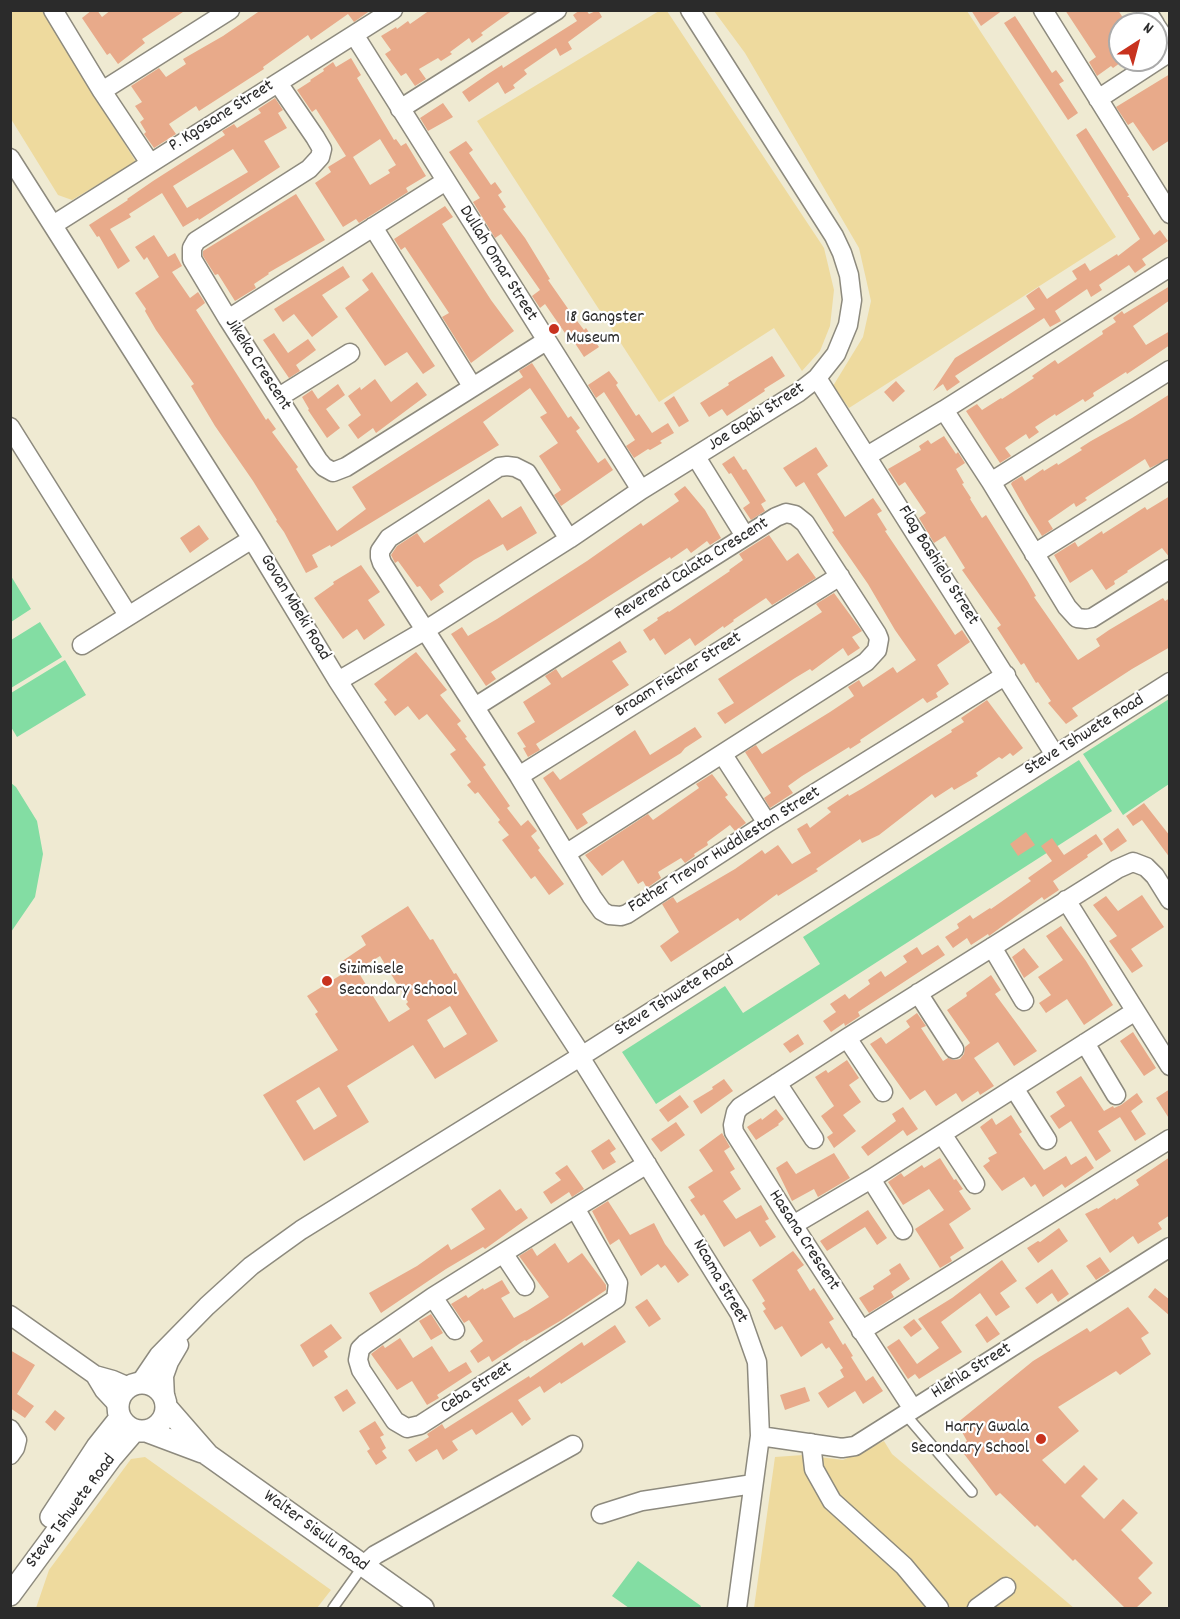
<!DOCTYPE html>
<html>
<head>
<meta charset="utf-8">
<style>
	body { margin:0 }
	#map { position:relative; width:1180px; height:1619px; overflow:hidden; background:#efead2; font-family:Dekko,sans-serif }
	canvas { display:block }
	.frame { position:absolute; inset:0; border:12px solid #2b2b2b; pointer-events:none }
	.north { position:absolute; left:1108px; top:12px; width:60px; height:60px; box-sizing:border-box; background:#fff; border:2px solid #aaa; border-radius:50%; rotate:36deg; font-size:16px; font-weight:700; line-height:24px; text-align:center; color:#2b2b2b }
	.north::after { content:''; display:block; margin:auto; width:21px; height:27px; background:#c8321e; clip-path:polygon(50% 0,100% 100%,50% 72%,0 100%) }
</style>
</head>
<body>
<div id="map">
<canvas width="1180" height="1619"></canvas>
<div class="frame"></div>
<div class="north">N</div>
</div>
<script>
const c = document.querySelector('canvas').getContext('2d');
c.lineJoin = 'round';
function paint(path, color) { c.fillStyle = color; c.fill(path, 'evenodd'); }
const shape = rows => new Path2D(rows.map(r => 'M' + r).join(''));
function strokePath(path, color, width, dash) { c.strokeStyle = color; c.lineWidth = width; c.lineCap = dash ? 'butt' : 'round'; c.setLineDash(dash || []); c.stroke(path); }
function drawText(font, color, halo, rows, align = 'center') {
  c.font = font + ' Dekko,sans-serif'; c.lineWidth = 4.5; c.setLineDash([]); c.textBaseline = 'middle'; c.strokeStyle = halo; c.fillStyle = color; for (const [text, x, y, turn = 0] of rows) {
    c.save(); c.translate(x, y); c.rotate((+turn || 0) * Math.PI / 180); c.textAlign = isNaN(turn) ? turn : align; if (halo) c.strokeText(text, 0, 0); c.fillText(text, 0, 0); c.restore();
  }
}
paint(shape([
	[11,576,31,609,11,622,10,622],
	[40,622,62,657,11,688,11,640],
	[65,660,86,695,17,737,11,727,11,693],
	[1169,699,1169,784,1123,815,1083,754],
	[1079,760,1112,811,656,1104,622,1052,725,986,743,1013,820,964,803,937],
	[11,783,16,787,37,821,43,854,35,897,11,932],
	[638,1561,701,1606,700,1608,629,1608,612,1596]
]), '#83dda3');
paint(shape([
	[11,11,42,11,136,162,72,200,58,195,11,119],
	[659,11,667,11,824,248,834,290,830,326,820,351,802,371,774,328,659,402,477,121],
	[714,11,967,11,1116,237,849,408,833,386,863,337,871,301,859,248,745,53],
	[884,1441,892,1454,1074,1608,754,1608,775,1457,803,1455,843,1460],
	[145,1457,331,1590,317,1608,36,1608,49,1570,131,1459]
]), '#eeda9e');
paint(shape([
	[92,10,97,10,102,17,111,10,186,10,142,39,145,43,118,64,110,53,107,55,82,18],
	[261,10,371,10,354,22,348,14,311,40,308,35,263,67,264,69,199,111,196,106,169,124,176,134,154,148,144,134,146,132,140,122,144,119,135,106,142,102,131,86,159,68,166,77,186,64,183,59,223,36],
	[430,10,513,10,481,33,483,35,472,43,469,38,450,52,452,54,441,61,438,58,419,69,426,79,415,86,406,73,401,76,385,54,391,50,381,36,396,27,397,29,408,21,410,24],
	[580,10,586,10,589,14,598,10,602,17,568,42,572,49,560,56,556,48,524,70,527,74,513,85,515,88,505,94,498,82,469,102,462,92,488,74,502,65,503,68,577,21,573,15],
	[971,10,1003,10,981,26],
	[1065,10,1118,10,1127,24,1120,24,1120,63,1113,68,1111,66,1097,76,1089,62,1096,57],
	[1015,16,1052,73,1056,70,1064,81,1059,84,1078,113,1068,120,1004,23],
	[351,58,361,75,357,78,394,140,396,139,401,146,406,143,426,176,406,188,408,192,359,223,356,219,343,227,315,183,331,172,328,167,346,156,316,109,312,112,297,90,311,81,310,80,324,71,323,69,333,62,336,67],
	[380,139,396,165,388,170,390,173,370,185,353,157],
	[1170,74,1170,140,1153,151,1133,122,1128,125,1116,107],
	[275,98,283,110,278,113,287,128,264,141,280,167,199,220,198,218,183,227,162,193,129,214,131,217,110,229,130,261,118,269,99,236,97,237,89,225,128,200,127,199,153,181,225,135,222,131,234,124,237,128,261,113,258,109],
	[233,149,248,172,187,208,173,186],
	[443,103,453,117,428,131,420,118],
	[1086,128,1129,195,1127,197,1129,197,1154,235,1160,230,1168,241,1142,259,1146,265,1135,273,1129,265,1099,285,1102,290,1091,297,1087,289,1055,311,1061,321,1050,327,1044,318,955,376,960,382,947,391,943,384,933,391,955,358,1035,309,1026,296,1039,287,1047,299,1077,279,1072,271,1085,263,1090,271,1117,254,1118,256,1140,239,1076,135],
	[466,141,473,150,469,153,491,185,495,182,502,192,498,195,506,207,503,209,525,238,550,279,548,280,571,313,584,330,586,328,599,347,584,357,567,331,565,333,545,304,540,308,532,296,540,290,501,234,495,238,473,202,480,198,449,152],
	[296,194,325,240,268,273,269,274,254,284,256,288,235,301,218,274,215,275,203,256,203,251],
	[445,206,453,217,442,224,491,300,514,331,471,363,442,317,449,313,405,247,401,250,394,239],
	[154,235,168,257,175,253,182,266,172,272,190,298,198,292,204,301,205,303,196,310,266,420,268,418,276,429,272,432,298,467,296,469,337,531,366,509,352,487,523,377,519,371,532,363,568,418,571,416,580,428,576,431,598,463,605,458,613,470,561,506,554,495,561,490,539,456,558,443,540,417,547,413,530,388,483,422,499,445,331,547,330,545,312,555,318,567,306,573,284,532,276,521,277,520,253,481,215,426,191,386,194,384,156,330,145,311,146,309,135,293,159,277,147,257,144,260,135,247],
	[343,266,350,277,322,295,338,317,312,337,294,314,283,322,274,309],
	[372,272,435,366,423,374,407,352,385,366,345,308,369,290,362,280],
	[1170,286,1170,300,1133,326,1146,345,1170,331,1170,345,1127,374,1126,372,1093,393,1094,396,1085,402,1083,399,1056,416,1055,414,1035,427,1039,432,1029,439,1026,434,1005,448,1011,456,1000,463,966,411,977,404,982,410,1001,398,1002,399,1034,378,1032,376,1042,369,1055,360,1058,364,1103,334,1102,331,1116,322,1113,318,1122,311,1124,314],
	[274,333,288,353,308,339,316,350,296,365,300,371,289,378,263,340],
	[772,356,785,376,764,389,765,391,727,416,722,409,709,417,700,403,729,385,728,383],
	[609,371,618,383,616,385,636,416,639,414,652,433,668,423,674,433,660,441,662,443,650,450,648,449,634,458,626,446,635,440,604,392,596,398,588,385],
	[375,379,391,402,417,382,427,395,376,433,373,428,358,439,348,425,361,415,348,396,360,387,361,390],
	[896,381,905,391,893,402,884,392],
	[338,384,345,395,326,409,340,428,327,438,308,410,309,409,302,397,312,390,318,399],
	[1170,394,1170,458,1150,468,1145,459,1085,498,1087,500,1076,507,1074,503,1048,521,1053,529,1042,536,1027,512,1011,484,1012,482,1022,476,1025,481,1043,469,1044,471,1057,463,1058,465,1082,450,1080,448,1091,441,1132,418],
	[674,396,689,421,679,427,664,403],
	[944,436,956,454,958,452,965,463,956,469,964,483,962,484,971,498,970,499,982,518,986,515,1028,582,1036,596,1034,597,1078,660,1100,646,1096,639,1109,630,1163,598,1165,601,1170,598,1170,647,1132,669,1072,708,1078,716,1066,724,1048,703,1051,701,1038,682,1036,683,1024,663,1021,665,997,628,1001,625,962,570,965,568,945,536,934,543,919,518,926,513,905,482,899,486,888,469,921,450,919,446,928,440,931,444],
	[816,447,828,466,817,474,845,517,873,498,882,511,877,514,887,530,885,531,941,614,955,635,962,630,970,642,937,665,949,684,936,693,938,697,927,703,923,698,860,740,861,742,850,749,849,747,802,776,788,786,793,793,770,808,764,798,771,793,745,752,756,745,762,754,830,712,854,696,848,687,859,680,863,687,893,667,897,673,916,660,895,630,868,584,832,532,834,531,804,482,796,487,783,468],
	[734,456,743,470,746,469,766,501,761,504,765,511,751,520,743,508,750,503,731,473,729,474,722,464],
	[685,486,705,510,721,538,710,545,707,541,691,553,687,548,671,559,670,557,491,672,496,679,486,686,451,634,462,627,468,636,497,619,587,561,641,523,643,526,679,501,674,494],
	[1170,496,1170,558,1162,548,1127,571,1128,572,1114,581,1115,584,1106,590,1092,569,1070,583,1054,555,1075,542,1078,547,1102,531,1103,534,1145,507,1147,510],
	[489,499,502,518,521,506,537,533,507,551,503,544,474,560,439,585,444,592,431,601,420,586,417,587,398,561,395,563,391,555,397,546,417,533,424,543],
	[199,525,209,539,190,553,180,538],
	[769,535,787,561,798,553,816,578,772,605,766,598,733,620,734,621,724,628,723,626,695,646,690,638,665,655,654,638,650,641,643,630,658,620,657,618,668,611,669,612,730,571,729,570,743,560,739,554],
	[361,565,380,592,368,600,385,625,364,640,357,629,343,639,314,598,334,584,333,582],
	[834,593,862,631,852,637,860,648,848,656,843,648,812,671,810,669,795,678,725,724,717,713,734,703,718,679,822,612,816,604],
	[620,641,627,652,612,661,629,685,536,744,540,750,528,757,523,748,526,747,517,733,535,722,523,702,551,684,545,676,556,669,562,678],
	[416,652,447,690,440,695,461,721,457,724,467,737,465,738,486,765,483,767,510,806,507,808,521,826,528,820,537,831,531,836,540,848,538,850,564,884,549,895,535,876,531,879,502,840,509,835,498,822,500,820,478,792,475,794,467,785,471,782,450,754,456,750,427,714,419,720,408,706,395,716,384,702,387,700,374,684],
	[987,700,1023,748,1013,756,1010,753,1002,759,999,757,976,773,978,776,954,790,952,787,935,798,932,794,879,835,862,843,860,839,816,869,818,871,778,896,777,894,740,921,738,918,671,962,660,946,679,932,662,904,673,897,677,903,735,869,762,850,765,854,778,845,792,864,811,853,797,829,807,823,810,828,831,812,827,808,848,794,849,796,863,788,952,732,951,730,964,722,961,718],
	[695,727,702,737,685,748,681,753,582,814,588,823,577,830,543,778,553,771,560,780,635,730,650,755],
	[712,774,728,795,725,797,746,823,735,831,730,825,707,842,708,845,694,854,695,856,685,863,681,858,658,872,661,878,647,888,643,881,638,884,623,860,602,876,585,855,648,814,653,820,699,788,696,784],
	[1144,803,1170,836,1170,858,1142,820,1133,826,1126,816],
	[1118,828,1127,841,1111,852,1103,839],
	[1026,832,1035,845,1018,856,1010,844],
	[1096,834,1103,844,1087,855,1088,857,1053,881,1059,890,1044,900,1042,897,989,936,988,934,971,945,967,938,953,948,945,937,959,928,957,924,970,915,973,919,990,908,991,909,1031,881,1028,878,1052,861,1041,846,1052,838,1064,855],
	[1142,895,1164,927,1131,949,1143,966,1132,973,1109,941,1117,936,1093,905,1106,896,1118,911],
	[408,906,430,940,433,939,454,974,456,973,498,1041,435,1079,413,1045,347,1086,369,1122,304,1161,263,1095,338,1050,315,1014,318,1012,307,996,344,973,338,964,366,945,361,936],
	[380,956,408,1002,406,1004,410,1009,389,1022,357,970],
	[450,1006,467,1034,444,1048,427,1020],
	[319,1087,337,1116,314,1130,296,1101],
	[1061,926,1086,961,1113,1005,1084,1025,1067,999,1046,1013,1039,1003,1051,995,1038,977,1063,960,1046,936],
	[938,945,945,955,858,1012,860,1016,845,1026,844,1023,831,1032,823,1021,836,1012,830,1004,845,994,849,999,870,984,868,980,881,971,885,977,907,962,903,956,917,947,922,955],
	[1024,948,1039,967,1024,978,1012,957],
	[991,975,1001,990,995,994,1037,1051,1014,1066,998,1042,974,1058,994,1086,980,1095,978,1091,962,1102,956,1093,936,1106,925,1090,910,1100,870,1044,881,1037,886,1044,910,1027,906,1021,917,1013,926,1026,921,1028,943,1061,948,1058,954,1060,960,1059,964,1054,965,1047,970,1043,947,1010,967,996,966,993],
	[1133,1032,1156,1068,1144,1076,1120,1041],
	[798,1034,804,1044,790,1053,783,1044],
	[847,1060,859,1078,849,1085,861,1102,843,1115,856,1131,834,1148,827,1137,833,1133,821,1116,834,1106,815,1077,826,1070,828,1073],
	[1081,1076,1104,1111,1113,1106,1114,1108,1121,1105,1137,1093,1143,1102,1131,1111,1146,1134,1135,1141,1120,1117,1098,1131,1111,1151,1096,1161,1071,1121,1059,1129,1050,1116,1065,1106,1056,1092],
	[724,1079,733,1091,701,1114,693,1101,713,1089,712,1087],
	[1170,1089,1170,1120,1156,1098],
	[680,1095,689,1107,668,1122,659,1110],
	[903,1107,918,1129,907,1136,903,1130,868,1156,861,1147,896,1121,892,1114],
	[776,1109,784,1119,778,1124,779,1125,756,1140,747,1127,761,1118,762,1120],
	[1011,1115,1022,1132,1019,1134,1044,1170,1066,1156,1071,1165,1086,1156,1094,1168,1065,1188,1062,1184,1043,1197,1035,1184,1031,1187,1024,1177,1002,1191,983,1166,990,1161,988,1158,997,1153,980,1127,992,1118,996,1125],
	[676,1122,685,1135,661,1152,651,1139],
	[722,1133,730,1147,724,1151,735,1169,730,1172,741,1189,723,1201,736,1219,761,1205,769,1219,765,1221,776,1237,760,1247,750,1231,724,1247,704,1214,701,1216,690,1200,695,1197,688,1187,713,1171,699,1150],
	[609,1139,616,1149,610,1153,616,1162,603,1170,591,1151],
	[834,1153,850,1178,818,1197,814,1189,792,1201,776,1168,787,1161,796,1174],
	[1170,1157,1170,1215,1158,1223,1162,1229,1138,1244,1133,1236,1110,1253,1085,1214,1097,1208,1098,1209,1115,1198,1116,1200,1139,1185,1136,1180],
	[940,1158,954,1180,956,1179,963,1189,959,1191,971,1209,949,1224,964,1248,950,1257,952,1261,940,1268,915,1229,944,1210,929,1189,903,1205,888,1182,901,1173,904,1177,922,1165,924,1168],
	[567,1165,584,1189,572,1197,569,1192,551,1204,543,1192,561,1180,555,1173],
	[500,1189,516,1211,521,1208,528,1218,485,1249,483,1247,446,1269,381,1313,369,1293,417,1266,448,1244,451,1250,485,1229,471,1209],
	[608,1201,630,1235,654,1223,665,1244,689,1275,678,1283,665,1265,661,1268,658,1264,641,1276,619,1239,610,1245,592,1211],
	[868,1210,887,1238,877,1245,865,1227,827,1251,820,1241],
	[1059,1228,1068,1241,1038,1263,1027,1248,1038,1241,1040,1242],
	[555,1243,568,1263,582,1253,606,1285,606,1290,560,1321,526,1341,525,1340,492,1362,489,1356,478,1363,470,1351,483,1341,469,1320,464,1323,451,1304,466,1295,468,1298,483,1288,484,1290,502,1280,510,1293,501,1298,514,1318,527,1311,549,1297,519,1256,532,1248,537,1256],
	[793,1251,804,1265,797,1270,810,1291,814,1288,834,1319,829,1322,843,1345,845,1343,853,1356,851,1357,866,1381,873,1376,883,1391,863,1404,855,1391,828,1408,818,1393,844,1377,840,1370,843,1368,829,1347,826,1349,822,1343,801,1357,782,1326,775,1330,763,1311,766,1309,762,1303,765,1301,752,1280],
	[1100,1257,1110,1271,1096,1280,1086,1266],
	[1002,1260,1017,1281,1000,1293,1010,1307,996,1316,980,1293,941,1322,962,1352,919,1379,915,1374,908,1379,887,1347,899,1339,917,1364,939,1348,918,1319,952,1298],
	[900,1263,910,1279,891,1292,894,1297,869,1313,859,1298,874,1289,873,1286,891,1274,889,1270],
	[1052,1269,1069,1294,1058,1302,1052,1293,1037,1304,1025,1288],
	[1155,1288,1170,1300,1170,1316,1148,1297],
	[647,1299,661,1319,649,1327,635,1307],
	[1128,1307,1149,1333,1141,1338,1151,1354,1120,1375,1116,1371,1058,1407,1079,1431,1042,1460,1065,1484,1084,1465,1098,1479,1081,1496,1104,1519,1123,1499,1138,1513,1121,1530,1153,1563,1138,1578,1152,1593,1136,1608,1125,1608,1075,1559,1073,1561,1037,1525,1035,1527,1000,1493,996,1496,958,1446,967,1441,957,1423,1033,1361,1087,1328,1090,1332],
	[431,1314,443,1333,431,1340,419,1321],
	[987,1316,1000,1334,987,1343,975,1325],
	[914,1319,922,1329,911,1337,903,1327],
	[331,1324,342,1338,324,1351,328,1357,313,1367,300,1345],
	[615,1325,626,1342,561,1384,560,1382,544,1393,540,1386,518,1400,531,1419,522,1426,512,1412,476,1435,472,1429,452,1441,458,1450,443,1460,437,1449,416,1462,408,1450,429,1437,427,1434,442,1424,445,1429,529,1376,530,1378,582,1342,584,1346],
	[400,1338,413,1358,432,1346,449,1372,466,1362,472,1372,437,1395,439,1398,427,1405,412,1381,397,1390,371,1354,383,1345,385,1348],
	[10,1350,35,1365,17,1394,34,1406,25,1418,10,1408],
	[805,1387,810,1401,785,1410,780,1395],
	[347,1389,356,1403,343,1412,334,1397],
	[55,1410,65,1418,55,1431,45,1422],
	[375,1421,384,1435,380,1437,386,1448,382,1451,387,1458,376,1465,367,1451,370,1449,359,1431]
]), '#e8aa8a');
const service = shape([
	[905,1414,972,1492],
	[333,1608,363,1566]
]);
const minor = shape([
	[53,10,102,91,150,163],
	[1043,10,1170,214],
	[1146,10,1155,24],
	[1156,26,1170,47],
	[355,36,641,490],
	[278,83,315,137,322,149,320,157,309,169,196,241,192,248,192,259,228,319,318,460,324,467,333,472,346,467,546,341],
	[102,91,230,10],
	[1098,99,1170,52],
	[400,109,557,10],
	[10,158,252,539,338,681,577,1048,580,1057,740,1314,757,1362,760,1436,737,1608],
	[53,225,393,10],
	[373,227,472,386],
	[228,319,446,181],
	[817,378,1055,755],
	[279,397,350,353],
	[944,410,991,482,1067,607,1077,618,1086,619,1092,618,1170,569],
	[10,427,128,615],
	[867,456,944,410,1170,267],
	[696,457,745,536],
	[991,482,1170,370],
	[569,539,527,473,515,467,507,466,499,467,389,538,380,551,380,557,382,563,519,776,592,897,602,911,609,915,621,916,627,914,767,823,1006,675],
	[1034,554,1170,469],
	[82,645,252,539],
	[338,681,424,631,569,539,641,490,799,392,817,378,836,354,848,325,852,300,849,275,842,253,834,236,690,10],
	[475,707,776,517,786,513,795,515,805,523,877,634,879,639,877,650,866,662,567,853],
	[723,755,767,823],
	[519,776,840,576],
	[1066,900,1170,1066],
	[992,947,1024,1001],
	[918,993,954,1049],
	[847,1038,883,1092],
	[1085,1043,1116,1095],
	[777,1083,814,1139],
	[1014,1088,1047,1140],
	[942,1134,975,1184],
	[871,1179,903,1230],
	[575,1208,618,1283,616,1299,420,1425,407,1428,395,1421,361,1370,358,1360,360,1349,365,1344,433,1297,575,1208,647,1164],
	[793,1225,871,1179,1134,1012],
	[503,1253,525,1286],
	[433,1297,455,1330],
	[10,1315,95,1375,104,1390,118,1405],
	[861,1331,1170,1139],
	[95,1375,113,1380,129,1387],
	[140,1383,159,1355,207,1306,251,1266,301,1230,591,1050,1170,682],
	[165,1398,164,1376,169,1362,179,1345],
	[913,1409,793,1225,734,1132,733,1125,736,1112,740,1107,847,1038,1117,869,1133,862,1146,867,1155,876,1170,900],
	[10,1429,17,1440,15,1448,10,1455],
	[760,1436,842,1448,855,1446,1170,1247],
	[811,1443,814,1469,832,1501,904,1566,939,1608],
	[601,1514,642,1501,753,1484],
	[363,1566,375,1555,573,1445],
	[977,1608,1006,1587]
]);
const tertiary = shape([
	'118 1407a24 24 0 1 1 48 0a24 24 0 1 1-48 0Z',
	[167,1408,208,1455,423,1608],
	[146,1431,202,1452],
	[51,1517,97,1447,120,1418],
	[10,1595,111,1458,135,1430]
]);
strokePath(service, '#8d8a7e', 12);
strokePath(minor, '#8d8a7e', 21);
strokePath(tertiary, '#8d8a7e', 24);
strokePath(service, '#fff', 9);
strokePath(minor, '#fff', 18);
strokePath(tertiary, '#fff', 21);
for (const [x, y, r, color] of [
	[554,329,6,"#c8321e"],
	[327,981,6,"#c8321e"],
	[1041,1439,6,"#c8321e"]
]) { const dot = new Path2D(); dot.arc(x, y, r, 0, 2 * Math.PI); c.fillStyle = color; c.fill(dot); strokePath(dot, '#fff', 2); }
drawText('18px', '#2b2b2b', '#fff', [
	["P. Kgosane Street",222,117,-32],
	["Dullah Omar Street",497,264,58],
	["Jikeka Crescent",257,365,57],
	["Joe Gqabi Street",757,418,-33],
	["Flag Bashielo Street",937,566,58],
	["Reverend Calata Crescent",692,570,-32],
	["Govan Mbeki Road",294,608,59],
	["Braam Fischer Street",679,676,-32],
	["Steve Tshwete Road",1085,736,-32],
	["Father Trevor Huddleston Street",725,851,-32],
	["Steve Tshwete Road",675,997,-32],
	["Hasana Crescent",803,1241,57],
	["Ncama Street",719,1282,60],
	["Hlehla Street",972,1372,-32],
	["Ceba Street",477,1389,-33],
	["Steve Tshwete Road",72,1512,-53],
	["Walter Sisulu Road",315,1532,36]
]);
drawText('18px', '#2b2b2b', '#fff', [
	["18 Gangster",566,319],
	["Museum",566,340],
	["Sizimisele",339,971],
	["Secondary School",339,992],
	["Harry Gwala",1029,1429,"right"],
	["Secondary School",1029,1450,"right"]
], 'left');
</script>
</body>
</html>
